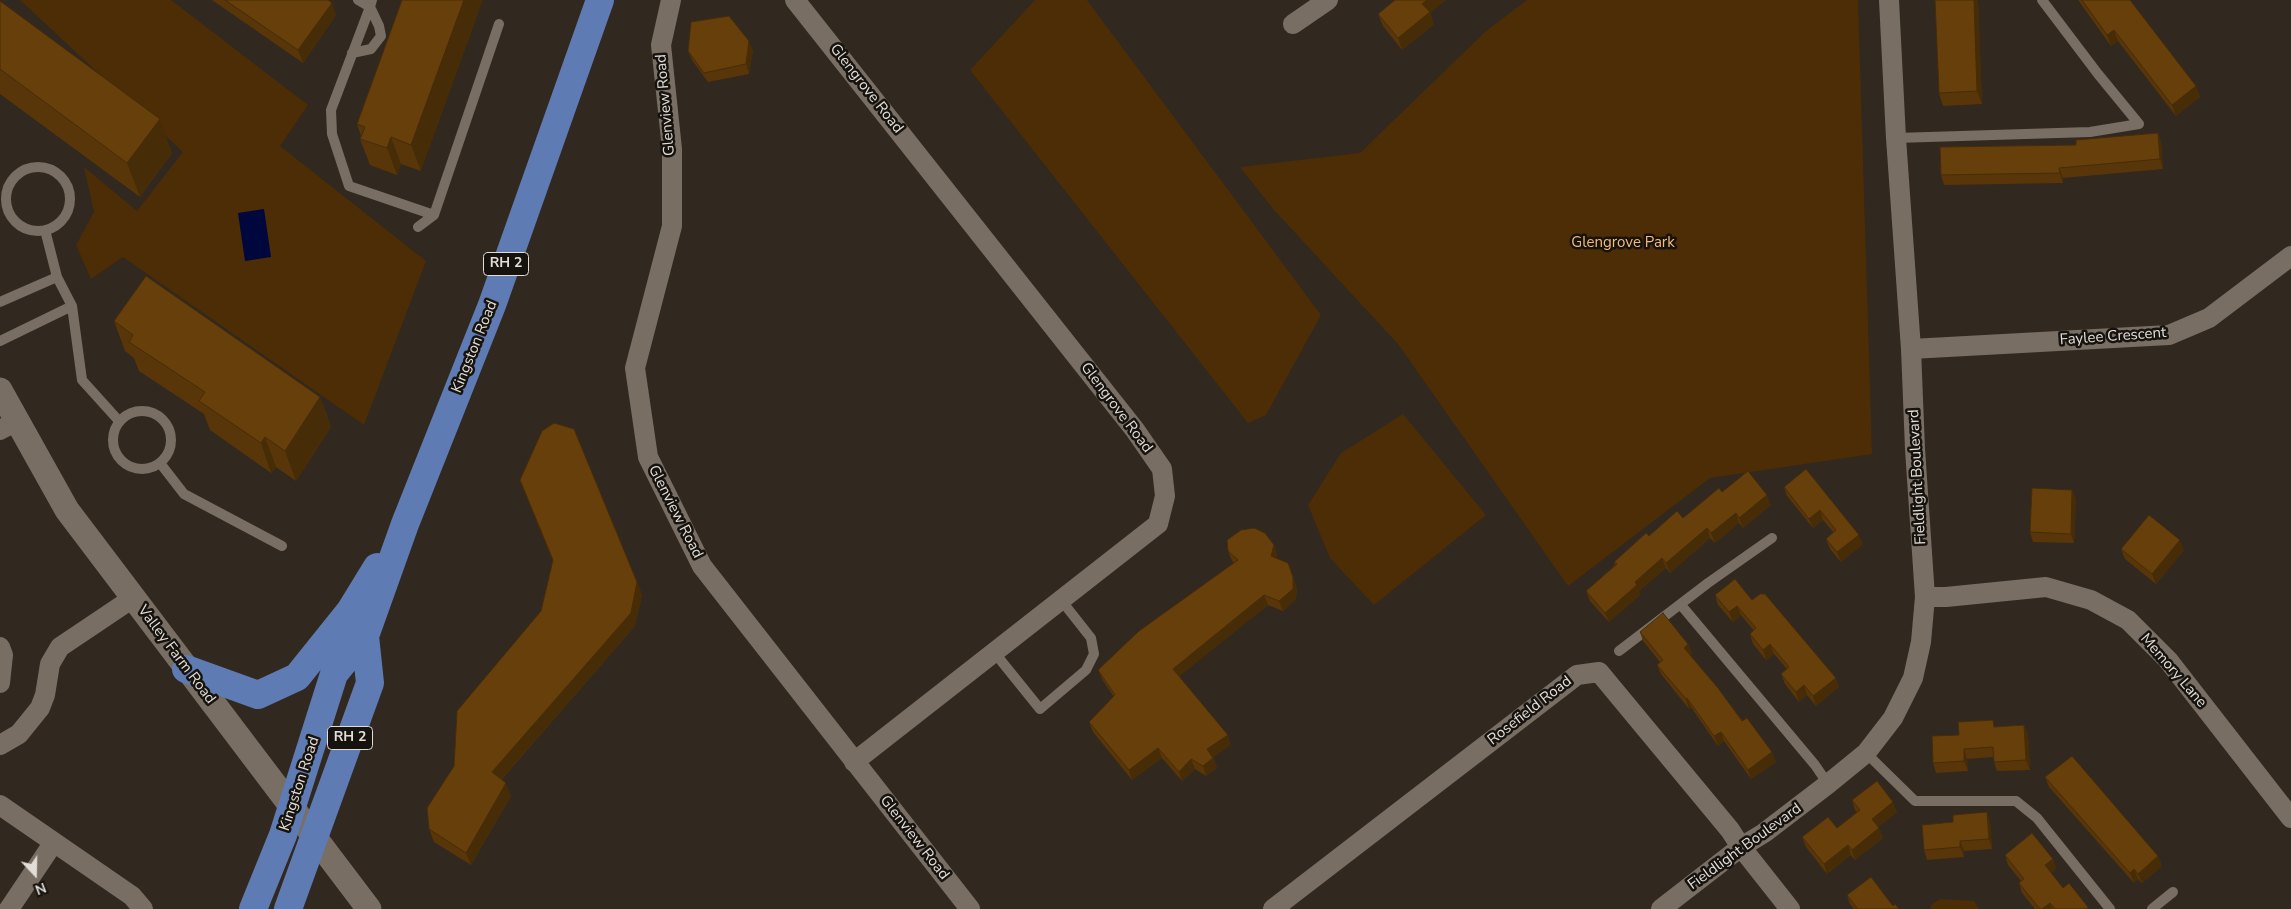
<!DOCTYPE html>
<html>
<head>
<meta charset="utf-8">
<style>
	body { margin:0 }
	#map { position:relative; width:2291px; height:909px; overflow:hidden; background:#31281f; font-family:"Nunito Sans",sans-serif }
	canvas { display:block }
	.north { position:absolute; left:10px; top:849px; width:50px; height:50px; -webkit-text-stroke:4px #16120e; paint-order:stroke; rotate:159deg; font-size:14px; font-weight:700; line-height:20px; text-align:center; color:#e3ddd7 }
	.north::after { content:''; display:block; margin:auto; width:18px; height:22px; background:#e3ddd7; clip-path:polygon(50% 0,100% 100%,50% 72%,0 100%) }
</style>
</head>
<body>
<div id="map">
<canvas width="2291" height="909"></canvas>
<div class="north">N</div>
</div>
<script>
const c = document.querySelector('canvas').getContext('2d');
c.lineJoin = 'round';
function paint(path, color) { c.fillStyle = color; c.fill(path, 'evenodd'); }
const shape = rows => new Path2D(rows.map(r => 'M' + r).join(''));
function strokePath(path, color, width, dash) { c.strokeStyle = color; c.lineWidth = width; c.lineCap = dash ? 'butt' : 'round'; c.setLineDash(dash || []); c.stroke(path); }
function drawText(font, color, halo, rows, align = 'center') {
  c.font = font + ' "Nunito Sans",sans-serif'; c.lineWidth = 5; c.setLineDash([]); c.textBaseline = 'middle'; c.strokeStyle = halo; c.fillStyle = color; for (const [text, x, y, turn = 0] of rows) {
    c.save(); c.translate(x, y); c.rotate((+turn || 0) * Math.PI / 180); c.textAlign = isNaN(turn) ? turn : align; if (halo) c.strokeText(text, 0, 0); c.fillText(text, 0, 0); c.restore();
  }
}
paint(shape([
	[20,0,171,0,308,105,280,146,426,261,364,425,123,257,91,279,76,245,94,212,84,167,137,211,183,152],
	[1035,0,1087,0,1321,315,1266,415,1248,423,970,70],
	[1527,0,1858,0,1872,454,1710,478,1568,586,1398,344,1274,210,1240,167,1360,153,1486,31],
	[1403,414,1486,515,1374,605,1330,558,1308,505,1341,453],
	[1940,899,1974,901,1979,909,1932,909,1930,906]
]), '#4c2d06');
paint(shape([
	[264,209,271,257,245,261,238,213]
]), '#00073d');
strokePath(shape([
	[358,0,370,7,372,0],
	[370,7,331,110,332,134,349,186,434,215],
	[352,53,371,49,381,36,379,26,370,7],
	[1896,138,2090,132,2139,124,2098,74,2042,0],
	'6 199a32 32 0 1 1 64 0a32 32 0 1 1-64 0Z',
	[418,227,434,215,499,24],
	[45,230,57,277,72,306,82,380,119,421],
	[0,302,57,277],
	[0,341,72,306],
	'113 440a29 29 0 1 1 58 0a29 29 0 1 1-58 0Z',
	[160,463,184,494,282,546],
	[1681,605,1815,765,1828,784],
	[1619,651,1708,583,1772,538],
	[994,652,1040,709,1086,670,1094,654,1091,638,1061,600],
	[1866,753,1915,801,2016,801,2037,818,2110,909],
	[2152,909,2173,892]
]), '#786e64', 10);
strokePath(shape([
	[671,0,661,45,672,149,672,226,635,368,648,457,702,566,970,909],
	[795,0,1135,430,1162,469,1165,496,1158,524,854,762],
	[1293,24,1328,0],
	[1911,349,2169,335,2209,318,2291,256],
	[0,430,17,421],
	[1925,597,1946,597,2046,587,2091,600,2128,620,2168,660,2291,818],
	[0,647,3,655,0,683],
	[0,745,19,734,40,708,45,695,50,664,60,647,133,598],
	[0,805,132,896,143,909],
	[9,909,54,842],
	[1273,909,1577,675,1599,672,1730,830,1741,847,1790,909],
	[1661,909,1741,847,1764,833,1828,784,1866,753,1893,718,1913,678,1921,642,1925,597,1915,449,1911,349,1896,138,1889,0]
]), '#786e64', 20);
strokePath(shape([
	[0,390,67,510,369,909]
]), '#786e64', 25);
strokePath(shape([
	[186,669,258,695,297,677,350,611,377,567],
	[253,909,283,835,334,674,365,636,405,524,492,305,600,0],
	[288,909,370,683,365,636]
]), '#5f7bb3', 28);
paint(shape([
	[212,0,328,0,336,15,303,63],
	[402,0,421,171,401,164,397,175,370,165,360,139,361,136,357,124],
	[1395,0,1446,0,1430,13,1434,24,1402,50,1383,26,1378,14],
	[1978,0,1982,104,1943,106,1939,93],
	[2078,0,2130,0,2196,86,2200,97,2176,116,2118,41,2111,46],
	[0,1,172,153,140,197,0,94],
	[753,50,749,74,708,82,692,60,688,51],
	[2158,133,2161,142,2163,169,2063,178,2063,183,1944,185,1941,175,2076,145],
	[114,321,320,397,331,427,296,481,276,467,271,473,210,430,204,414,139,371,134,358,125,351],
	[1806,469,1863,544,1841,562,1830,549,1826,539,1834,533,1823,520,1813,528,1787,496,1784,487],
	[520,480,637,582,642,595,635,626,502,779,511,796,471,865,434,842,429,829,454,766,541,611,553,561],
	[2072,490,2076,500,2074,543,2033,542,2030,532],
	[1722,492,1771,505,1743,528,1739,523,1715,543,1710,538,1670,573,1666,568,1639,591,1640,595,1609,622,1590,601,1586,591,1615,565,1614,562,1649,536,1683,518],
	[1274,545,1277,555,1276,558,1297,587,1296,599,1283,611,1268,605,1179,676,1231,745,1213,757,1217,768,1206,776,1195,769,1182,781,1162,758,1132,780,1093,732,1089,722,1114,697,1102,679,1098,670,1234,563,1232,561,1228,551],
	[2121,549,2184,550,2156,584,2125,559],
	[1715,595,1752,600,1839,687,1816,706,1807,695,1799,702,1785,684,1781,674,1787,669,1774,654,1766,660,1753,644,1750,634,1754,631,1741,615,1733,622,1718,605],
	[1640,632,1688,644,1692,654,1690,655,1776,762,1751,779,1724,741,1718,746,1691,707,1689,709,1661,674,1657,665,1660,662,1643,641],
	[2024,725,2028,735,2030,770,1997,771,1994,762,1993,757,1967,759,1968,771,1936,773,1933,763,1959,735,1996,727],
	[2045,777,2158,856,2162,866,2142,883,2138,879,2134,883,2049,787],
	[1852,800,1897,812,1878,827,1879,828,1883,838,1855,860,1851,855,1827,874,1806,847,1802,837,1837,828,1857,812,1855,810],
	[1990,822,1992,849,1964,851,1964,857,1927,860,1924,850],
	[2005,855,2053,859,2056,869,2051,873,2063,888,2089,909,2035,909,2022,893,2019,883,2021,881,2008,865],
	[1847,895,1893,906,1899,909,1854,909,1850,904]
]), '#583609');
paint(shape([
	[464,0,483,0,421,171,411,145],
	[1427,0,1446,0,1430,13,1434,24,1402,50,1398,38,1422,4],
	[1974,0,1978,0,1982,104,1977,91],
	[332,3,336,15,303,63,298,50],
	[2114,30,2118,41,2111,46,2107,35],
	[749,41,753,50,749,74,746,64],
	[2196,86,2200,97,2176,116,2172,105],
	[160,119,172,153,140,197,127,163],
	[2158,133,2161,142,2163,169,2160,159],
	[391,137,401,164,397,175,387,148],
	[2059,168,2063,178,2063,183,2060,173],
	[320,397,331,427,296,481,285,451],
	[265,437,276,467,271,473,261,443],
	[2072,490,2076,500,2074,543,2071,534],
	[1767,495,1771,505,1743,528,1739,518],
	[1820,510,1823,520,1813,528,1809,519],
	[1736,513,1739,523,1715,543,1711,533],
	[1707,528,1710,538,1670,573,1666,563],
	[1859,535,1863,544,1841,562,1837,552],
	[2180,540,2184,550,2156,584,2152,574],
	[1274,545,1277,555,1275,566,1271,556],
	[1662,558,1666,568,1639,591,1640,595,1609,622,1605,613,1635,582],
	[1293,577,1297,587,1296,599,1283,611,1279,601],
	[637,582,642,595,635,626,497,784,492,772],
	[1264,595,1268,605,1176,679,1173,669],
	[1737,606,1741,615,1733,622,1729,612],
	[1688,644,1692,654,1687,658,1684,648],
	[1770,644,1774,654,1766,660,1763,650],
	[1836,678,1839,687,1816,706,1813,696],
	[1804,685,1807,695,1799,702,1796,692],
	[1687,698,1691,707,1689,709,1686,699],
	[2024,725,2028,735,2030,770,2026,760],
	[1721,732,1724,741,1718,746,1714,736],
	[1228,735,1231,745,1210,759,1207,749],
	[1158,748,1162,758,1132,780,1129,770],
	[1964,749,1967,759,1968,771,1964,761],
	[1772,752,1776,762,1751,779,1748,770],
	[1213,758,1217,768,1206,776,1203,766],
	[1191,759,1195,769,1182,781,1179,772],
	[506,783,511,796,471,865,466,853],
	[1893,802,1897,812,1875,829,1872,819],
	[1987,812,1990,822,1992,849,1989,839],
	[1879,828,1883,838,1855,860,1852,850],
	[1960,841,1964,851,1964,857,1960,847],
	[1848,845,1851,855,1827,874,1824,864],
	[2158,856,2162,866,2142,883,2138,874],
	[2053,859,2056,869,2048,875,2045,865],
	[2134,869,2138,879,2134,883,2130,873],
	[2050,903,2052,909,2042,909]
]), '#472c08');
const building = shape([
	[225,0,328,0,332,3,298,50,225,0],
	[402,0,464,0,411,145,391,137,387,148,360,139,365,127,357,124,402,0],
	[1395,0,1427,0,1422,4,1430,12,1398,38,1378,14,1395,0],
	[1935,0,1974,0,1977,91,1939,93,1935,0],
	[2082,0,2130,0,2196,86,2172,105,2114,30,2107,35,2082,0],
	[0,1,160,119,127,163,0,69,0,1],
	[729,16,749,41,746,64,704,73,688,51,691,22,729,16],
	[2158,133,2160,159,2059,168,2060,173,1941,175,1940,147,2076,145,2076,140,2158,133],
	[146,276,320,397,285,451,265,437,261,443,199,401,205,392,129,342,133,335,114,321,146,276],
	[554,423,574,429,637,582,631,613,492,772,506,783,466,853,429,829,427,808,454,766,457,711,541,611,553,560,520,480,542,431,554,423],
	[1806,469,1859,535,1837,552,1826,539,1836,530,1820,510,1809,519,1784,487,1806,469],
	[1748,471,1767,495,1739,518,1736,513,1711,533,1707,528,1666,563,1662,558,1635,582,1637,585,1605,613,1586,591,1617,564,1614,562,1646,533,1649,536,1677,511,1683,518,1719,488,1722,492,1748,471],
	[2032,488,2072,490,2071,534,2030,532,2032,488],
	[2149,515,2180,540,2152,574,2121,549,2149,515],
	[1254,528,1265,533,1274,545,1271,556,1288,563,1293,577,1293,589,1279,601,1264,595,1173,669,1228,735,1207,749,1213,758,1203,766,1191,759,1179,772,1158,748,1129,770,1089,722,1115,695,1098,670,1139,631,1238,560,1228,551,1227,540,1241,530,1254,528],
	[1735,579,1752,600,1760,594,1765,594,1836,678,1813,696,1804,685,1796,692,1781,674,1789,667,1770,644,1763,650,1750,634,1756,628,1737,606,1729,612,1715,595,1735,579],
	[1663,613,1688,644,1684,648,1718,688,1742,721,1747,718,1772,752,1748,770,1721,732,1714,736,1687,698,1686,699,1657,665,1663,660,1640,632,1663,613],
	[1993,720,1994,727,2024,725,2026,760,1994,762,1993,747,1964,749,1964,761,1933,763,1932,736,1959,735,1958,722,1993,720],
	[2072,756,2158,856,2138,874,2134,869,2130,873,2045,777,2072,756],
	[1877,781,1893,802,1872,819,1879,828,1852,850,1848,845,1824,864,1802,837,1828,817,1837,828,1860,810,1852,800,1877,781],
	[1987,812,1989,839,1960,841,1960,847,1924,850,1922,825,1953,822,1953,815,1987,812],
	[2032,833,2053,859,2045,865,2063,888,2069,883,2088,907,2086,909,2055,909,2050,903,2042,909,2040,909,2019,883,2024,879,2005,855,2032,833],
	[1871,877,1893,906,1895,904,1899,909,1858,909,1847,895,1871,877]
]);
paint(building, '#663f0b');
strokePath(building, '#472c08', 1);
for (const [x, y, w] of [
	[506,264,45],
	[350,738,45]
]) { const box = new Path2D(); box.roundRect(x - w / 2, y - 11.5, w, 23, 4); c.fillStyle = '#16120e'; c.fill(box); strokePath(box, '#e3ddd7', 1); }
drawText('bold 14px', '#e3ddd7', null, [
	["RH 2",506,264],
	["RH 2",350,738]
]);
drawText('15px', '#e3ddd7', '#16120e', [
	["Glengrove Road",866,89,52],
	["Glenview Road",666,105,-95],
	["Faylee Crescent",2113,337,-4],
	["Kingston Road",475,347,-68],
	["Glengrove Road",1116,408,53],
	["Fieldlight Boulevard",1918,477,-93],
	["Glenview Road",675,512,63],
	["Valley Farm Road",176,655,53],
	["Memory Lane",2173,671,49],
	["Rosefield Road",1530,711,-38],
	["Kingston Road",300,784,-72],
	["Glenview Road",914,838,52],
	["Fieldlight Boulevard",1745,847,-36]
]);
drawText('15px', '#f7bb7a', '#16120e', [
	["Glengrove Park",1623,243]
]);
</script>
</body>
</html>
